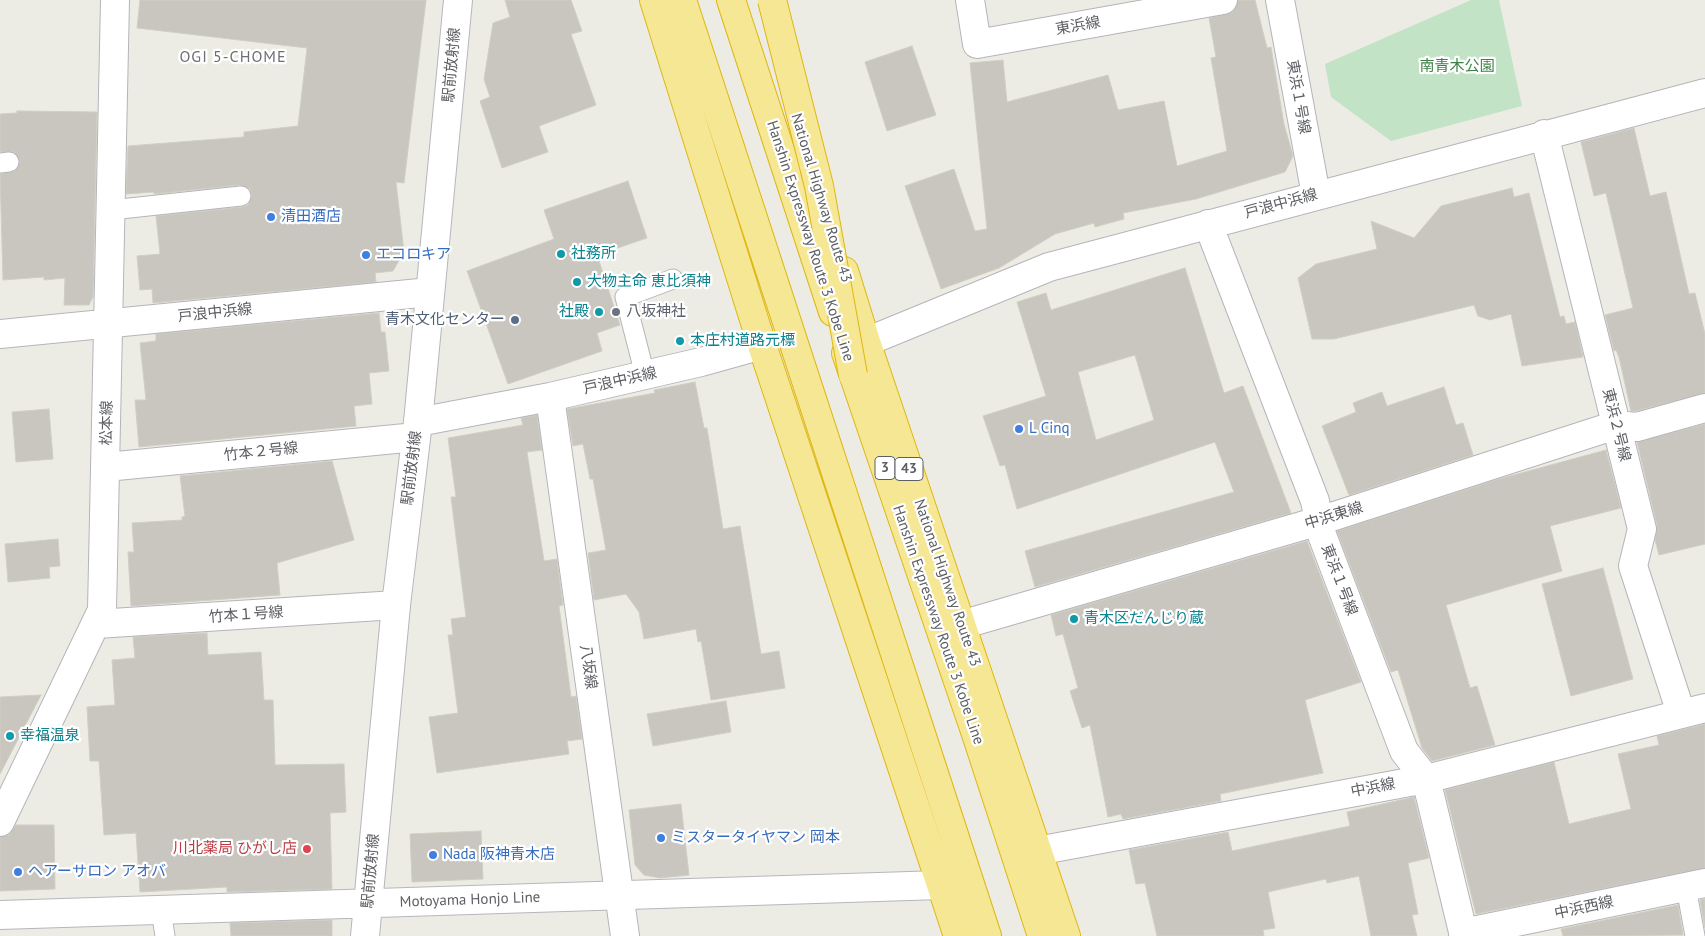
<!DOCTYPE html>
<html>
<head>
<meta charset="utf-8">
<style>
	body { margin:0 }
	canvas { display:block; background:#edece4 }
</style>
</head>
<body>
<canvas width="1705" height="936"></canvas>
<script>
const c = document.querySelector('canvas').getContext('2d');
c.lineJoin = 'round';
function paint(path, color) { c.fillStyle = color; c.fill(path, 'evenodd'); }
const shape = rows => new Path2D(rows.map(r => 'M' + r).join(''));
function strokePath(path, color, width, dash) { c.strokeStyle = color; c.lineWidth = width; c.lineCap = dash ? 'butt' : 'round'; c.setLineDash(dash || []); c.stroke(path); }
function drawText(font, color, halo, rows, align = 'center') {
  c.font = font + ' "PT Sans","Noto Sans JP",sans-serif'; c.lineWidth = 4.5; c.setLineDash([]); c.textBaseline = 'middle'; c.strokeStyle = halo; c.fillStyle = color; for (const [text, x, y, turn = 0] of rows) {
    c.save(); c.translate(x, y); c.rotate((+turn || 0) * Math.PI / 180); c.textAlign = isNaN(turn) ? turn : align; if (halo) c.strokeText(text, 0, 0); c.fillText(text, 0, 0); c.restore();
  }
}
paint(shape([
	[1471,0,1499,0,1522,106,1391,141,1331,97,1325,64]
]), '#c2e3c6');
const building = shape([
	[140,0,426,0,404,183,396,182,404,252,393,271,375,273,376,282,153,303,152,289,140,290,137,256,160,254,156,216,242,207,248,205,252,195,250,189,240,185,154,194,154,192,126,194,128,146,244,137,244,132,298,126,307,48,137,28,140,0],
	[505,0,571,0,582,31,571,34,596,105,539,126,548,152,502,168,480,101,490,97,484,79,493,23,510,17,505,0],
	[1238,0,1255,0,1267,48,1271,47,1284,124,1293,156,1285,172,1196,199,1123,213,1124,219,1095,227,1094,223,1055,234,999,268,941,289,905,186,954,169,975,231,987,229,970,63,1003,60,1007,102,1108,75,1118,110,1164,101,1177,166,1227,151,1211,58,1216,57,1209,18,1233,12,1238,0],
	[912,46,936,115,887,131,865,62,912,46],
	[17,111,97,112,93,297,89,305,64,305,65,278,44,280,44,277,3,280,0,174,15,171,20,161,14,152,0,152,0,114,17,113,17,111],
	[1634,128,1650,196,1666,192,1689,294,1695,293,1705,334,1705,393,1636,411,1631,411,1619,357,1616,350,1614,351,1605,315,1633,308,1606,193,1594,196,1581,142,1634,128],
	[628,181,647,238,597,255,620,325,597,333,602,351,508,384,467,271,554,239,544,210,628,181],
	[1512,188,1514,197,1529,193,1560,317,1564,316,1566,324,1575,322,1583,357,1522,366,1511,314,1490,320,1478,316,1474,305,1334,339,1312,339,1298,278,1316,264,1377,249,1371,221,1414,238,1441,206,1512,188],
	[1185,268,1224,393,1243,386,1291,513,1035,587,1025,551,1234,492,1215,442,1017,509,1005,465,1000,466,983,416,1046,396,1017,302,1046,293,1051,310,1185,268],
	[1135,355,1154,420,1096,440,1078,372,1135,355],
	[379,313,381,332,385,332,389,371,369,373,372,404,354,406,356,426,139,447,135,400,146,400,140,343,156,341,156,334,379,313],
	[695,382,704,428,707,428,723,529,740,526,761,654,779,651,785,688,711,700,701,641,698,642,696,629,644,639,639,612,626,594,594,600,588,553,606,550,593,479,590,479,583,444,573,446,567,409,655,393,654,390,695,382],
	[1444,387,1456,425,1463,423,1473,455,1349,495,1322,426,1356,412,1353,403,1382,392,1387,406,1444,387],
	[49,409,53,459,16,462,12,412,49,409],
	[537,415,542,450,527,452,544,561,557,559,563,605,559,606,571,697,576,696,582,739,567,741,569,754,437,773,429,717,458,713,448,635,453,635,451,619,466,617,451,497,456,497,448,438,523,425,521,418,537,415],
	[1705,424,1705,544,1659,555,1655,540,1657,525,1637,442,1705,424],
	[1606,450,1621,508,1550,526,1562,571,1446,605,1470,688,1477,686,1495,745,1432,761,1422,748,1398,670,1391,672,1337,531,1499,479,1606,450],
	[332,461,354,540,277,563,280,595,131,606,128,552,134,552,132,523,182,520,182,517,185,516,180,476,332,461],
	[58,539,60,566,49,567,50,578,8,582,5,544,58,539],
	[1307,541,1361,682,1305,700,1323,773,1220,794,1221,801,1123,819,1121,814,1108,817,1090,725,1082,728,1070,691,1078,688,1063,634,1056,636,1051,615,1307,541],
	[1603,568,1633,679,1571,696,1542,584,1603,568],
	[207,633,208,655,261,652,264,700,273,700,275,765,344,764,346,812,330,813,332,889,227,892,227,887,140,892,136,833,104,835,99,761,90,761,87,707,115,705,112,660,135,658,133,637,207,633],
	[41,695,0,774,0,697,41,695],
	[726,701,731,732,653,746,647,714,726,701],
	[1705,724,1705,868,1476,914,1445,790,1554,762,1569,824,1631,809,1618,754,1659,745,1657,736,1705,724],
	[1414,797,1429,858,1408,863,1418,914,1412,915,1417,936,1371,936,1359,876,1327,883,1326,879,1268,892,1275,928,1263,930,1264,936,1157,936,1145,883,1136,884,1129,850,1228,832,1232,851,1350,826,1347,812,1414,797],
	[681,804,689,875,660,878,644,875,635,865,629,810,681,804],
	[16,825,54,825,55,889,0,891,0,837,9,835,16,825],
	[481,831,483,879,412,882,410,834,481,831],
	[1705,899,1705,928,1700,900,1705,899],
	[1678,905,1683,935,1563,936,1561,929,1678,905],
	[332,920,332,936,231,936,230,923,332,920]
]);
paint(building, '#c9c6c0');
strokePath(building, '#d1cec2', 1);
const lane = shape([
	[0,163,9,162],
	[111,210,241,196],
	[645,375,625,297,673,279],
	[1686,887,1695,936],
	[161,910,165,936]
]);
const street = shape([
	[970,0,977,44,1223,0],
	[1280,0,1316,195],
	[1544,134,1642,529,1633,566,1681,713],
	[1208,224,1315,501,1322,535,1404,751,1426,779,1464,936],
	[0,334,430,292],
	[866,342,1049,267,1705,93],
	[550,397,625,936],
	[418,422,550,397,701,362,762,345],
	[106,467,416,437],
	[96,624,396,605],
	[961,625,1319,521,1616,425,1637,427,1705,408],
	[0,822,102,610,115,0],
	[1037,851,1426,779,1705,708],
	[1463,933,1705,883]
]);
const secondary = shape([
	[0,915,941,885],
	[365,936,396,605,418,422,458,0]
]);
const highway = shape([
	[654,0,762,345,958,936],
	[682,0,987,936],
	[731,0,833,312],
	[844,271,866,342,1066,936],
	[846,353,977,737,1042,936]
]);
strokePath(lane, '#b4b5ba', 21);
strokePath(street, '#b4b5ba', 30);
strokePath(secondary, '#b5b7bd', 30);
strokePath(highway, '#dfb712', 30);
strokePath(lane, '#fff', 19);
strokePath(street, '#fff', 28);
strokePath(secondary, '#fff', 28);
strokePath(highway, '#f5e793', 28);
const highwayBridge = shape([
	[772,0,819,186,853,375]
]);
strokePath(highwayBridge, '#dfb712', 30, []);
strokePath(highwayBridge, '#f5e793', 28);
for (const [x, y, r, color] of [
	[271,217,5,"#3f7fe0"],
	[561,254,5,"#0f9aa8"],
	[366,255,5,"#3f7fe0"],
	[577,282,5,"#0f9aa8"],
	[599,312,5,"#0f9aa8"],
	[616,312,5,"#6b7280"],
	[515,320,5,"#5c6f8a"],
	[680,341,5,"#0f9aa8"],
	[1019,429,5,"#3f7fe0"],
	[1074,619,5,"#0f9aa8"],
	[10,736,5,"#0f9aa8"],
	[661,838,5,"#3f7fe0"],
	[307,849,5,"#e0444e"],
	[433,855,5,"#3f7fe0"],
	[18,872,5,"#3f7fe0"]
]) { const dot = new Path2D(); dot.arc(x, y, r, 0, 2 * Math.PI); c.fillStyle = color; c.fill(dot); strokePath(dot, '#fff', 2); }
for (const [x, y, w] of [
	[885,468,20],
	[909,469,28]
]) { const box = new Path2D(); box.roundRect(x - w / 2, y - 11.5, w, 23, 4); c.fillStyle = '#fff'; c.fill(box); strokePath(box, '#5c5e63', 1); }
drawText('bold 14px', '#5c5e63', null, [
	["3",885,468],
	["43",909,469]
]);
drawText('15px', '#5c5e63', '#fff', [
	["東浜線",1078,26,-10],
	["駅前放射線",452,65,-85],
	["東浜１号線",1298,97,80],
	["National Highway Route 43",821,198,73],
	["戸浪中浜線",1281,204,-15],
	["Hanshin Expressway Route 3 Kobe Line",810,241,72],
	["戸浪中浜線",215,313,-6],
	["戸浪中浜線",620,381,-13],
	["松本線",107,423,-89],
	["東浜２号線",1616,425,76],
	["竹本２号線",261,452,-6],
	["駅前放射線",412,468,-83],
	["中浜東線",1334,516,-17],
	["東浜１号線",1339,580,69],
	["National Highway Route 43",947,583,71],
	["竹本１号線",246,615,-4],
	["Hanshin Expressway Route 3 Kobe Line",938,625,71],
	["八坂線",588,667,82],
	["中浜線",1373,788,-11],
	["駅前放射線",371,871,-85],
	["Motoyama Honjo Line",470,900,-2],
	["中浜西線",1584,908,-12]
]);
drawText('15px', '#3c8247', '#fff', [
	["南青木公園",1457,67]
]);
drawText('15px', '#366cbe', '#fff', [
	["清田酒店",281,217],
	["エコロキア",376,255],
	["L Cinq",1029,429],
	["ミスタータイヤマン 岡本",671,838],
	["Nada 阪神青木店",443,855],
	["ヘアーサロン アオバ",28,872]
], 'left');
drawText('15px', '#0d838f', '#fff', [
	["社務所",571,254],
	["大物主命 恵比須神",587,282],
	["社殿",589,312,"right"],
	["本庄村道路元標",690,341],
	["青木区だんじり蔵",1084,619],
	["幸福温泉",20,736]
], 'left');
drawText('15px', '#5b616d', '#fff', [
	["八坂神社",626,312]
], 'left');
drawText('15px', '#4e5e75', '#fff', [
	["青木文化センター",505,320]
], 'right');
drawText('15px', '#be3a42', '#fff', [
	["川北薬局 ひがし店",297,849]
], 'right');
c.letterSpacing = '1px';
drawText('16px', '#6d7075', '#fff', [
	["OGI 5-CHOME",233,57]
]);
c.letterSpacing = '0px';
</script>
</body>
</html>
